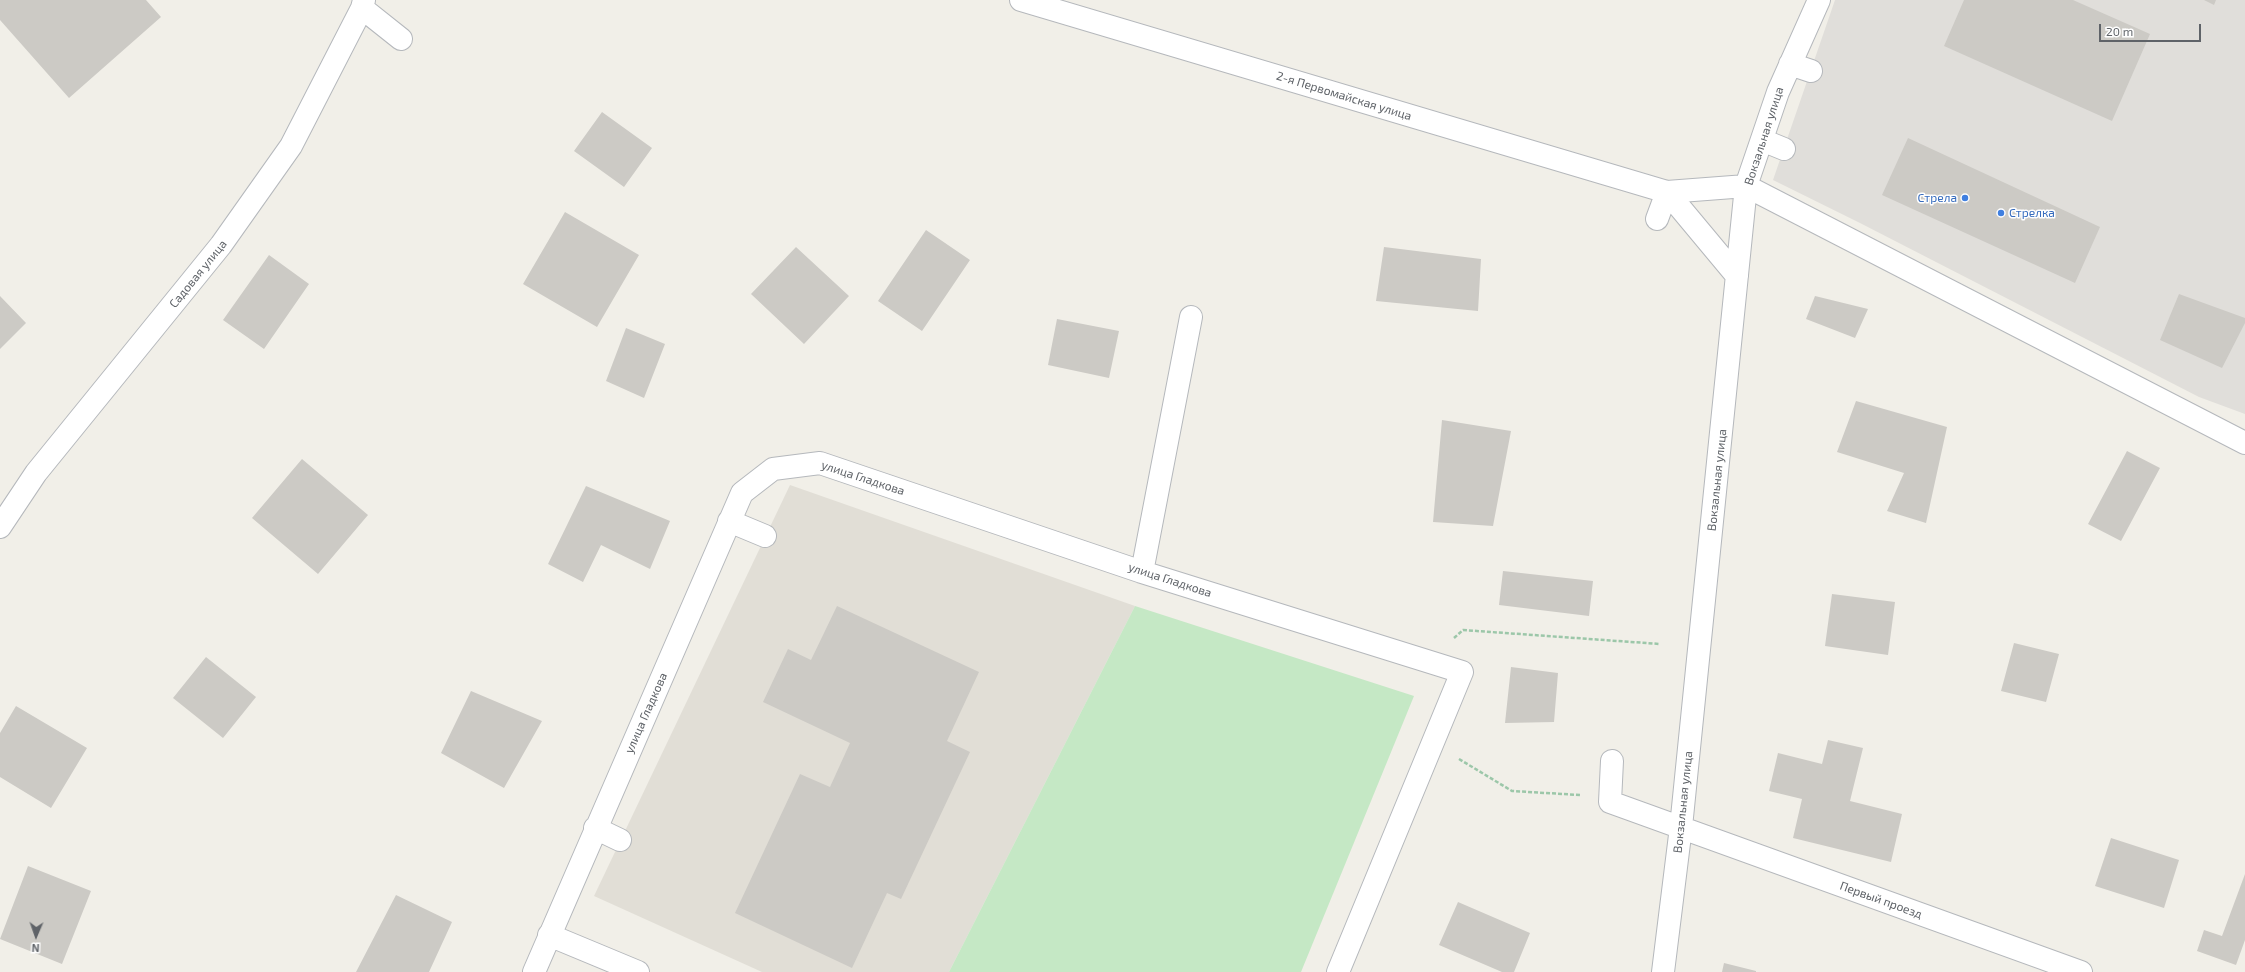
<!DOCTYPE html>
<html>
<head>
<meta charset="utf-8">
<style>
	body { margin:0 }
	#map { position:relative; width:2245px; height:972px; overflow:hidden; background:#f1efe8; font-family:"Exo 2",sans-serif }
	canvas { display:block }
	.north { position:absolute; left:16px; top:916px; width:40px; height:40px; -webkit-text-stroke:3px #fff; paint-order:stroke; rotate:182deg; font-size:11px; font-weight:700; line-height:16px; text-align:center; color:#5f6368 }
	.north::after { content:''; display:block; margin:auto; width:14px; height:18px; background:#5f6368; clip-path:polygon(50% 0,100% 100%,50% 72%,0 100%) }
	.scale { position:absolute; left:2099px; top:24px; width:102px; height:18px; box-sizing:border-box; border:2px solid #5f6368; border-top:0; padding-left:5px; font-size:12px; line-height:14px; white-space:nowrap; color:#5f6368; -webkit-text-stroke:3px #fff; paint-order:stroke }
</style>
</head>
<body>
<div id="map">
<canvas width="2245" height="972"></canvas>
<div class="north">N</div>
<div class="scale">20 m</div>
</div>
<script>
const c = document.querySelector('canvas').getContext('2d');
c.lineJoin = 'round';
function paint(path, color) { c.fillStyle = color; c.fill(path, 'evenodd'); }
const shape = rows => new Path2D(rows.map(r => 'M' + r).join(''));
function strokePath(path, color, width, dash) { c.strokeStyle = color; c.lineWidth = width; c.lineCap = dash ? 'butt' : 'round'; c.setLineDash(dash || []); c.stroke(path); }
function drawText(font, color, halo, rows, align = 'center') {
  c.font = font + ' "Exo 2",sans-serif'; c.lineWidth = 3; c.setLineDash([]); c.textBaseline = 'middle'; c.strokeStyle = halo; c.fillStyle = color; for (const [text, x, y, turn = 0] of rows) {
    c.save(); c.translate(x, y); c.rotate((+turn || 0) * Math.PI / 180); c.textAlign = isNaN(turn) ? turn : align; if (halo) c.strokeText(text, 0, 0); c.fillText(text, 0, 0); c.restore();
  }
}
paint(shape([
	[1835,0,2245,0,2245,414,2199,397,1860,223,1773,180]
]), '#e0deda');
paint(shape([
	[790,485,1135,606,949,972,762,972,594,896]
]), '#e1ded6');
paint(shape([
	[1135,606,1414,696,1301,972,949,972]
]), '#c5e8c5');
paint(shape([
	[0,0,146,0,161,17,69,98,0,20],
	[1964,0,2073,0,2150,34,2112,121,1944,46],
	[2204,0,2216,0,2214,5],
	[602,112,652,148,624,187,574,151],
	[1908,138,2100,227,2075,283,1882,195],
	[565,212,639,255,597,327,523,284],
	[926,230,970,260,922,331,878,301],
	[796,247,849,296,804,344,751,294],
	[1384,247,1481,259,1478,311,1376,301],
	[269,255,309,284,264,349,223,320],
	[2179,294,2245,318,2245,323,2222,368,2160,340],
	[0,296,26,323,0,349],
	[1815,296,1868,309,1855,338,1806,319],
	[1057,319,1119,331,1109,378,1048,365],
	[626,328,665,344,644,398,606,381],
	[1856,401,1947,427,1926,523,1887,511,1904,473,1837,452],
	[1442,420,1511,431,1493,526,1433,522],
	[2127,451,2160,468,2121,541,2088,524],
	[302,459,368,515,318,574,252,518],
	[586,486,670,521,650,569,601,545,583,582,548,564],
	[1503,571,1593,581,1589,616,1499,605],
	[1832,594,1895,602,1888,655,1825,646],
	[837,606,979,672,947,741,970,752,901,899,887,893,852,968,735,913,800,774,830,787,850,743,763,702,788,649,811,660],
	[2014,643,2059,654,2046,702,2001,691],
	[206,657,256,697,223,738,173,698],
	[1511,667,1558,673,1554,722,1505,723],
	[471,691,542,721,504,788,441,753],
	[16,706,87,748,51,808,0,777,0,733],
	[1828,740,1863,748,1850,801,1902,814,1891,862,1793,838,1802,799,1769,791,1778,753,1822,764],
	[2111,838,2179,860,2164,908,2095,886],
	[28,866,91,891,62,964,0,939],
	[2245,874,2245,940,2236,965,2197,951,2204,930,2222,936],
	[396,895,452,922,429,972,356,972],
	[1458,902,1530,933,1514,972,1502,972,1439,945],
	[1724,963,1756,971,1756,972,1722,972]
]), '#cccac5');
const minor = shape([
	[1021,0,1667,192,1746,186,2245,443],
	[362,8,401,39],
	[1790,64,1811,71],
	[1762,140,1784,149],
	[1667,192,1737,276],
	[1657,219,1667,192],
	[729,521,765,536],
	[0,527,36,473,221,245,291,146,362,8,364,0],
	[1142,572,1191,317],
	[1612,761,1610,802,2081,972],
	[595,828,620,840],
	[549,935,638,972],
	[534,972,742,493,773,469,820,463,1142,572,1462,672,1338,972],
	[1663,972,1681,827,1746,186,1778,92,1819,0]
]);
strokePath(minor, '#b5b8bc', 24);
strokePath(shape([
	[1454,638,1463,630,1660,644],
	[1459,759,1512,791,1580,795]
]), '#9cc7a9', 2.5, [4, 2]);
strokePath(minor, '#fff', 22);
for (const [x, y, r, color] of [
	[1965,198,4,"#3f7fe0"],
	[2001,213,4,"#3f7fe0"]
]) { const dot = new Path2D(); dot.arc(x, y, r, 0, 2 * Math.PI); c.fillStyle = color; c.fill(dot); strokePath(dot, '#fff', 1.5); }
drawText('12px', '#5f6368', '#fff', [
	["2-я Первомайская улица",1344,96,17],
	["Вокзальная улица",1764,136,-72],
	["Садовая улица",198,274,-51],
	["улица Гладкова",863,478,18],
	["Вокзальная улица",1717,480,-84],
	["улица Гладкова",1170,580,18],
	["улица Гладкова",646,713,-66],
	["Вокзальная улица",1683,802,-84],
	["Первый проезд",1881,900,20]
]);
drawText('12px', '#366cbe', '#fff', [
	["Стрела",1957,198],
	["Стрелка",2009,213,"left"]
], 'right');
</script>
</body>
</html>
